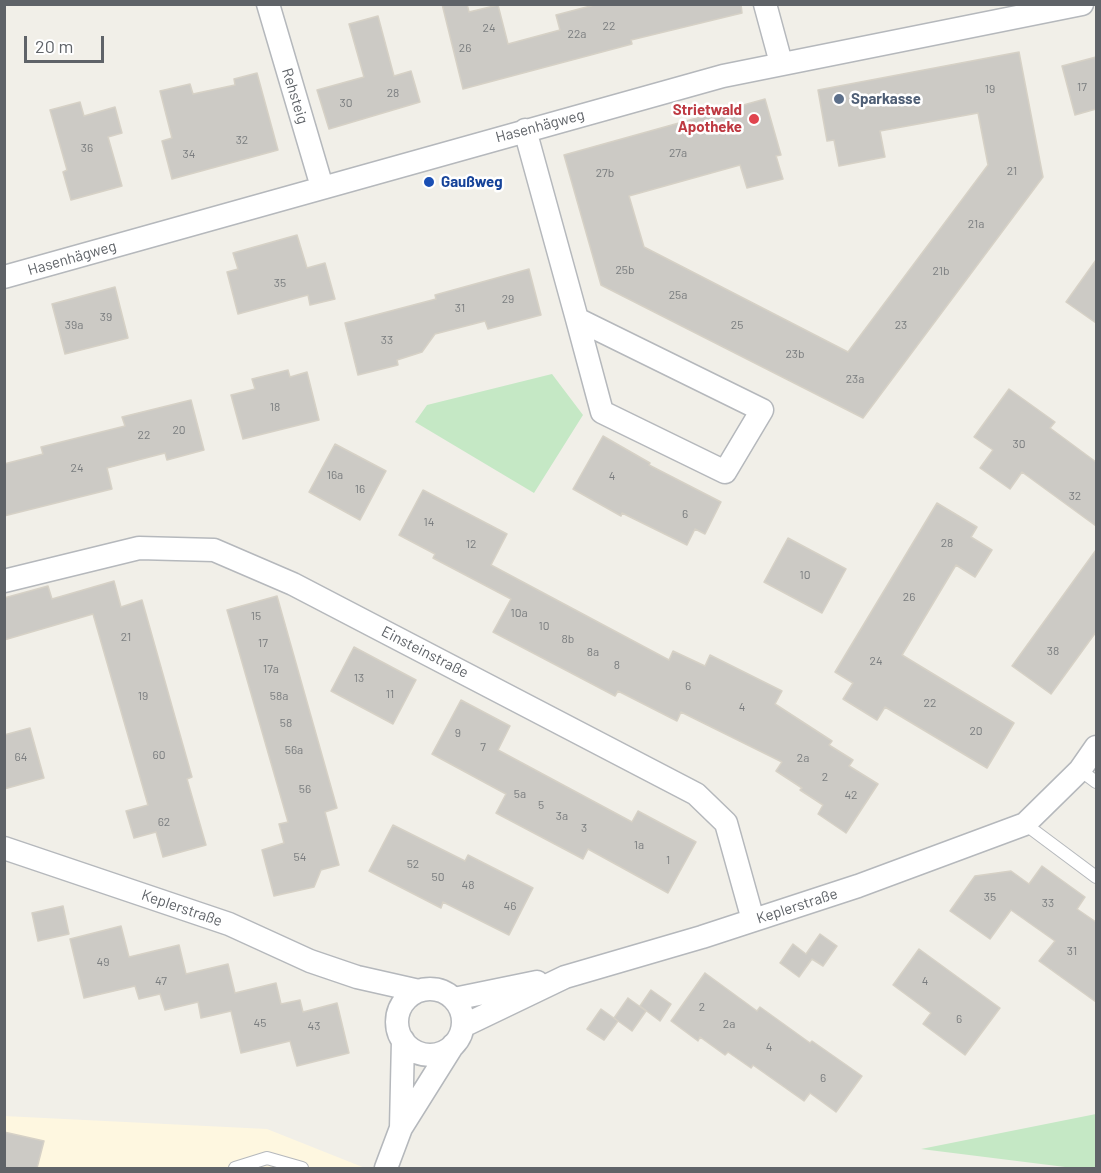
<!DOCTYPE html>
<html>
<head>
<meta charset="utf-8">
<style>
	body { margin:0 }
	#map { position:relative; width:1101px; height:1173px; overflow:hidden; background:#f1efe8; font-family:Barlow,sans-serif }
	canvas { display:block }
	.frame { position:absolute; inset:0; border:6px solid #5f6368; pointer-events:none }
	.scale { position:absolute; left:24px; top:36px; width:80px; height:27px; box-sizing:border-box; border:3px solid #5f6368; border-top:0; padding-left:8px; font-size:18px; line-height:21px; white-space:nowrap; color:#5f6368; -webkit-text-stroke:4px #fff; paint-order:stroke }
</style>
</head>
<body>
<div id="map">
<canvas width="1101" height="1173"></canvas>
<div class="frame"></div>
<div class="scale">20 m</div>
</div>
<script>
const c = document.querySelector('canvas').getContext('2d');
c.lineJoin = 'round';
function paint(path, color) { c.fillStyle = color; c.fill(path, 'evenodd'); }
const shape = rows => new Path2D(rows.map(r => 'M' + r).join(''));
function strokePath(path, color, width, dash) { c.strokeStyle = color; c.lineWidth = width; c.lineCap = dash ? 'butt' : 'round'; c.setLineDash(dash || []); c.stroke(path); }
function drawText(font, color, halo, rows, align = 'center') {
  c.font = font + ' Barlow,sans-serif'; c.lineWidth = 5; c.setLineDash([]); c.textBaseline = 'middle'; c.strokeStyle = halo; c.fillStyle = color; for (const [text, x, y, turn = 0] of rows) {
    c.save(); c.translate(x, y); c.rotate((+turn || 0) * Math.PI / 180); c.textAlign = isNaN(turn) ? turn : align; if (halo) c.strokeText(text, 0, 0); c.fillText(text, 0, 0); c.restore();
  }
}
paint(shape([
	[4,1116,267,1129,365,1168,5,1168]
]), '#fef7e0');
paint(shape([
	[552,374,583,415,534,493,415,422,427,405],
	[1096,1114,1096,1168,1073,1168,921,1149]
]), '#c5e8c5');
const building = shape([
	[442,4,467,4,469,12,498,5,508,44,560,30,556,15,598,4,741,4,742,13,631,40,632,44,463,89,442,4],
	[378,16,394,76,411,71,420,102,329,129,317,90,364,77,349,24,378,16],
	[1019,52,1043,177,863,418,601,285,564,155,765,99,781,155,776,156,783,179,747,188,740,165,629,196,644,247,848,352,988,165,978,113,880,131,885,157,839,166,834,140,827,141,818,90,1019,52],
	[1096,57,1096,109,1075,115,1062,66,1096,57],
	[257,73,278,150,172,179,162,141,172,138,160,91,190,84,193,94,235,85,234,79,257,73],
	[80,102,84,116,115,107,122,133,108,137,122,186,71,200,63,172,67,170,50,110,80,102],
	[297,235,307,268,325,263,335,299,310,305,308,295,238,314,227,272,238,269,233,253,297,235],
	[1096,260,1096,323,1066,302,1096,260],
	[529,269,541,315,488,329,485,321,435,334,422,352,397,360,398,365,358,375,345,323,436,299,435,295,529,269],
	[115,287,128,338,65,354,52,304,115,287],
	[288,370,290,377,307,372,319,420,243,439,231,395,255,389,252,379,288,370],
	[1009,389,1055,422,1050,428,1096,462,1096,526,1022,472,1010,489,980,468,993,450,974,437,1009,389],
	[191,400,204,450,167,460,165,453,107,468,112,489,4,516,4,464,43,454,41,447,125,426,122,417,191,400],
	[603,436,650,463,649,465,721,502,705,534,695,529,687,545,622,513,621,516,573,489,603,436],
	[335,444,386,471,360,520,309,492,335,444],
	[423,490,507,534,491,565,669,660,673,651,705,666,710,655,782,691,775,704,832,741,829,745,853,760,849,766,878,784,846,833,818,814,823,805,800,790,802,788,776,771,782,762,681,712,677,721,618,691,615,696,493,632,511,599,433,558,435,554,399,535,423,490],
	[937,503,977,527,971,537,992,550,975,577,956,565,902,655,1014,723,987,768,885,707,877,720,843,699,853,683,835,672,937,503],
	[788,538,846,569,822,613,764,582,788,538],
	[1096,550,1096,632,1051,694,1012,666,1096,550],
	[114,581,121,607,142,600,192,777,187,779,206,845,163,857,156,832,134,838,126,811,148,805,93,614,4,640,4,598,48,586,52,599,114,581],
	[277,596,337,808,325,812,339,865,321,870,314,887,274,896,262,850,284,843,279,824,288,822,227,610,277,596],
	[354,647,416,680,393,724,331,691,354,647],
	[461,700,510,726,498,750,632,822,638,811,696,842,668,893,588,849,583,859,496,813,506,794,432,754,461,700],
	[30,728,44,778,4,789,4,735,30,728],
	[393,825,465,861,468,855,533,888,509,935,443,902,441,908,369,871,393,825],
	[1042,866,1085,897,1077,909,1096,922,1096,1002,1039,961,1055,941,1011,910,990,939,950,911,975,876,1011,871,1029,884,1042,866],
	[63,906,69,934,38,941,32,913,63,906],
	[121,926,129,957,179,945,186,974,228,964,235,993,276,983,281,1004,300,1000,303,1012,337,1003,349,1053,297,1066,290,1041,241,1053,231,1011,201,1018,198,1002,165,1010,160,994,139,999,135,986,84,998,70,939,121,926],
	[820,934,837,946,823,966,812,959,799,977,780,963,793,944,806,954,820,934],
	[919,949,1000,1008,965,1055,923,1024,931,1013,893,985,919,949],
	[705,973,757,1011,760,1007,810,1043,812,1041,862,1076,836,1112,810,1093,804,1101,753,1065,751,1068,728,1052,725,1055,700,1037,698,1041,671,1021,705,973],
	[651,990,671,1004,660,1021,640,1006,651,990],
	[628,998,646,1011,632,1031,614,1018,628,998],
	[601,1009,618,1021,604,1040,587,1029,601,1009],
	[4,1132,44,1141,37,1168,4,1168,4,1132]
]);
paint(building, '#cccac5');
strokePath(building, '#d6d1c6', 1.5);
const lane = shape([
	[1080,770,1096,782],
	[1025,824,1096,877],
	[235,1168,267,1158,302,1168]
]);
const street = shape([
	[268,4,322,187],
	[765,4,781,63],
	[525,130,577,319,602,412,725,472,762,410,577,319],
	[4,277,723,76,1082,4],
	[4,581,139,548,214,550,293,584,696,794,726,823,753,920],
	[4,848,229,924,310,961,357,977,419,991],
	'397 1022a33 33 0 1 1 66 0a33 33 0 1 1-66 0Z',
	[454,999,537,982],
	[463,1026,565,977,702,937,858,886,1025,824,1080,770,1096,747],
	[401,1128,403,1040],
	[386,1168,401,1128,453,1045]
]);
strokePath(lane, '#b5b8bc', 14);
strokePath(street, '#b5b8bc', 25);
strokePath(lane, '#fff', 12);
strokePath(street, '#fff', 22);
for (const [x, y, r, color] of [
	[839,99,6,"#5c6f8a"],
	[754,119,6,"#e0444e"],
	[429,182,6,"#1a4fb4"]
]) { const dot = new Path2D(); dot.arc(x, y, r, 0, 2 * Math.PI); c.fillStyle = color; c.fill(dot); strokePath(dot, '#fff', 2); }
drawText('12px', '#7a7d7f', null, [
	["22",609,26],
	["24",489,28],
	["22a",577,34],
	["26",465,48],
	["17",1082,87],
	["19",990,89],
	["28",393,93],
	["30",346,103],
	["32",242,140],
	["36",87,148],
	["27a",678,153],
	["34",189,154],
	["21",1012,171],
	["27b",605,173],
	["21a",976,224],
	["25b",625,270],
	["21b",941,271],
	["35",280,283],
	["25a",678,295],
	["29",508,299],
	["31",460,308],
	["39",106,317],
	["39a",74,325],
	["25",737,325],
	["23",901,325],
	["33",387,340],
	["23b",795,354],
	["23a",855,379],
	["18",275,407],
	["20",179,430],
	["22",144,435],
	["30",1019,444],
	["24",77,468],
	["16a",335,475],
	["4",612,476],
	["16",360,489],
	["32",1075,496],
	["6",685,514],
	["14",429,522],
	["28",947,543],
	["12",471,544],
	["10",805,575],
	["26",909,597],
	["10a",519,613],
	["15",256,616],
	["10",544,626],
	["21",126,637],
	["8b",568,639],
	["17",263,643],
	["38",1053,651],
	["8a",593,652],
	["24",876,661],
	["8",617,665],
	["17a",271,669],
	["13",359,678],
	["6",688,686],
	["11",390,694],
	["19",143,696],
	["58a",279,696],
	["22",930,703],
	["4",742,707],
	["58",286,723],
	["20",976,731],
	["9",458,733],
	["7",483,747],
	["56a",294,750],
	["60",159,755],
	["64",21,757],
	["2a",803,758],
	["2",825,777],
	["56",305,789],
	["5a",520,794],
	["42",851,795],
	["5",541,805],
	["3a",562,816],
	["62",164,822],
	["3",584,828],
	["1a",639,845],
	["54",300,857],
	["1",668,860],
	["52",413,864],
	["50",438,877],
	["48",468,885],
	["35",990,897],
	["33",1048,903],
	["46",510,906],
	["31",1072,951],
	["49",103,962],
	["47",161,981],
	["4",925,981],
	["2",702,1007],
	["6",959,1019],
	["45",260,1023],
	["2a",729,1024],
	["43",314,1026],
	["4",769,1047],
	["6",823,1078]
]);
drawText('15px', '#5f6368', '#fff', [
	["Rehsteig",295,96,73],
	["Hasenhägweg",540,126,-15],
	["Hasenhägweg",72,258,-16],
	["Einsteinstraße",425,652,27],
	["Keplerstraße",797,906,-18],
	["Keplerstraße",182,908,19]
]);
drawText('bold 15px', '#4e5e75', '#fff', [
	["Sparkasse",851,99]
], 'left');
drawText('bold 15px', '#be3a42', '#fff', [
	["Strietwald",742,110],
	["Apotheke",742,127]
], 'right');
drawText('bold 15px', '#164399', '#fff', [
	["Gaußweg",441,182]
], 'left');
</script>
</body>
</html>
